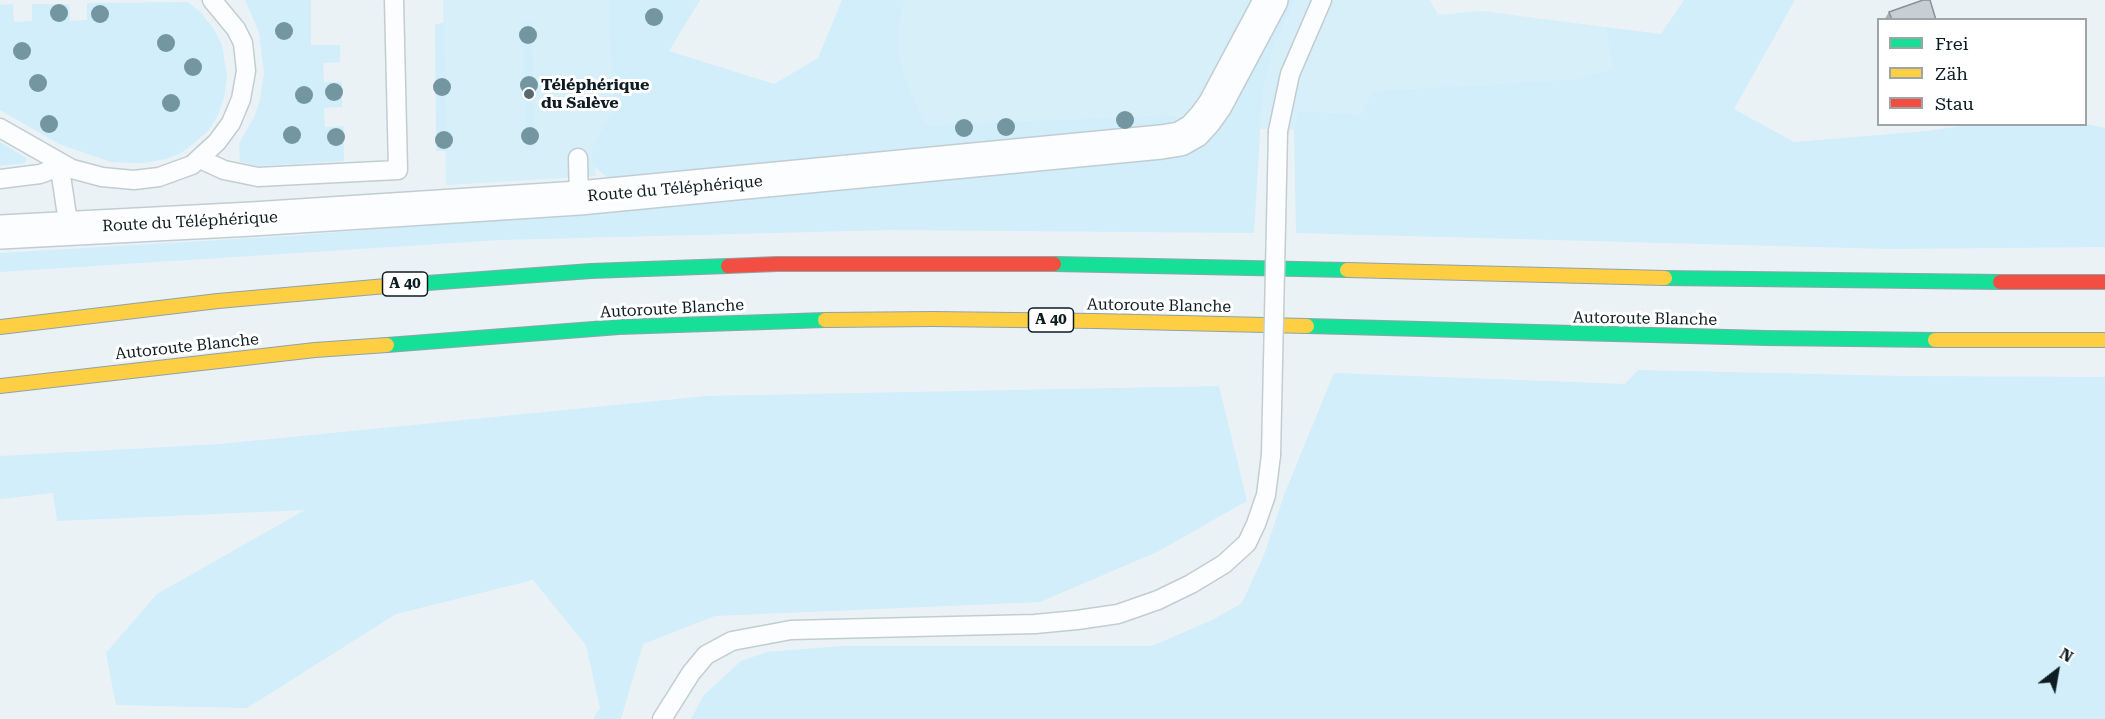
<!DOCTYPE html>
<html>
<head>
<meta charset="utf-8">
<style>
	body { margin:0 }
	#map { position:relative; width:2105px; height:719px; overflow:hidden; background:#eaf2f6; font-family:"Roboto Serif",serif }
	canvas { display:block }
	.legend { position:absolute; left:1877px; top:18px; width:210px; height:108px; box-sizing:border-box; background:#fff; border:2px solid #9fa5a7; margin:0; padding:8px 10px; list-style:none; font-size:18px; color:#0e1d23 }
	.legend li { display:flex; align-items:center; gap:12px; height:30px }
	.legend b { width:30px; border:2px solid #9fa5a7 }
	.north { position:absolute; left:2027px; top:641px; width:60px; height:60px; -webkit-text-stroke:4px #fff; paint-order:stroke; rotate:31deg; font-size:16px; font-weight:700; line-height:24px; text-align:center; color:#0e1d23 }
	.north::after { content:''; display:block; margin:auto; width:21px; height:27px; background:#0e1d23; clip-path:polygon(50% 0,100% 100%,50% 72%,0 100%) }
</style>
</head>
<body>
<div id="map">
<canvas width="2105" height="719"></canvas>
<ul class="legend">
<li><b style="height:8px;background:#16e098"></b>Frei</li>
<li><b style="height:8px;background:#ffcf43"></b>Zäh</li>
<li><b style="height:8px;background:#f24e42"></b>Stau</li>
</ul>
<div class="north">N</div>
</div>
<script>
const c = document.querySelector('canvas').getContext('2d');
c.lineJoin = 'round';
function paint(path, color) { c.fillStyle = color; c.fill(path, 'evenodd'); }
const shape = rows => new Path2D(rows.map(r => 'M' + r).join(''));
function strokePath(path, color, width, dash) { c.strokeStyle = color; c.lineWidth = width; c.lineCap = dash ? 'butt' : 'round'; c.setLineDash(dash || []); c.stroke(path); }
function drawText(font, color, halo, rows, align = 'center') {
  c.font = font + ' "Roboto Serif",serif'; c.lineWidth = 6; c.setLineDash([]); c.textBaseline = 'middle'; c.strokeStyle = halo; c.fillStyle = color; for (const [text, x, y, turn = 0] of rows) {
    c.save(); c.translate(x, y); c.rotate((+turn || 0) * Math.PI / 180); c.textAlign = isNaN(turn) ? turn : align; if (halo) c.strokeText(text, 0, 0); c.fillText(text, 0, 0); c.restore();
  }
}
paint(shape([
	[443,0,700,0,595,167,596,176,446,185],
	[905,0,1288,0,1229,117,1163,115,925,125,907,83,898,52,898,26],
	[1295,0,1430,0,1438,15,1482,11,1605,27,1613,68,1578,79,1372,91,1362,115,1298,110,1294,130,1260,129,1262,97,1273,49]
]), '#d6eff9');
paint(shape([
	[245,0,311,0,311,45,340,45,340,62,323,63,324,82,342,82,342,107,324,108,325,127,344,126,344,161,260,166,240,162,239,144,255,115,260,100,264,73,259,32],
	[609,0,700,0,669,51,774,84,818,58,842,0,905,0,898,26,898,52,907,83,925,125,1163,115,1184,116,1177,121,1154,126,609,179,595,167,592,159,593,145,614,111],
	[1288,0,1295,0,1273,49,1262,97,1254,233,890,230,500,240,0,272,0,253,303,235,573,213,1194,150,1209,140,1229,117],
	[1684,0,1795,0,1734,109,1794,142,1927,131,1976,124,2086,124,2105,128,2105,247,1889,249,1296,233,1294,130,1298,110,1361,115,1372,91,1578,79,1613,68,1605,27,1661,34],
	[188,2,201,13,214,29,222,45,227,76,224,98,218,115,208,131,193,144,181,153,166,159,143,163,111,162,59,144,0,110,0,5,13,4,14,22,32,21,32,4,69,4,70,21,87,20,87,3],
	[523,22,532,22,534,150,526,150],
	[444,23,446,151,436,151,435,24],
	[0,142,26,158,26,163,0,166],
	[1638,370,1902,376,2105,377,2105,719,691,719,704,695,741,661,767,652,842,646,1152,646,1212,620,1242,603,1264,555,1284,495,1334,373,1625,384],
	[1219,386,1247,501,1159,551,1040,602,715,616,643,644,621,719,593,719,600,708,586,645,533,580,396,614,247,708,116,705,106,653,157,594,305,510,57,521,53,493,0,499,0,456,220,444,707,396]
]), '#d1eefa');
const lane = shape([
	[0,128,72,169,102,177,134,180,159,177,192,165,217,142,231,123,241,99,246,71,243,43,236,29,212,0],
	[1278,131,1290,74,1322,0],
	[578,158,579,198],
	[200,159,224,170,258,177,398,170,394,0],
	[59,162,69,229],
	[0,179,40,174,51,170,59,162],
	[662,719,691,673,706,655,732,641,791,630,1035,624,1077,620,1118,614,1158,600,1191,584,1224,564,1247,543,1256,524,1266,495,1271,455]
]);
const street = shape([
	[0,232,252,219,579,198,1161,142,1180,139,1194,131,1205,119,1215,105,1271,0]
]);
const fast = shape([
	[1054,264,1347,270],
	[1665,278,2000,282],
	[386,286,591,271,728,266],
	[1307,326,1766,338,1935,340],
	[387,345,619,327,825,320]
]);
const slow = shape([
	[1347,270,1665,278],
	[825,320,933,319,1095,321,1307,326],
	[0,327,218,301,386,286],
	[1935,340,2105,340],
	[0,386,315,350,387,345]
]);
const jam = shape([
	[728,266,777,264,1054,264],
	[2000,282,2105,282]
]);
strokePath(lane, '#c2cdd2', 21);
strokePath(street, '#c2cdd2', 36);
strokePath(fast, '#8fa3aa', 16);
strokePath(slow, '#8fa3aa', 16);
strokePath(jam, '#8fa3aa', 16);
strokePath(lane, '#fcfdfe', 18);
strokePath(street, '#fcfdfe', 33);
strokePath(fast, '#16e098', 14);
strokePath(slow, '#ffcf43', 14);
strokePath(jam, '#f24e42', 14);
const laneBridge = shape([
	[1271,455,1278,131]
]);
strokePath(laneBridge, '#c2cdd2', 21, []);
strokePath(laneBridge, '#fcfdfe', 18);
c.fillStyle = '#7396a1';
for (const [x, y] of [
	[59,13],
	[100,14],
	[654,17],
	[284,31],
	[528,35],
	[166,43],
	[22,51],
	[193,67],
	[38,83],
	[529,85],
	[442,87],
	[334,92],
	[304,95],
	[171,103],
	[1125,120],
	[49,124],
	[1006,127],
	[964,128],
	[292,135],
	[530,136],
	[336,137],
	[444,140]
]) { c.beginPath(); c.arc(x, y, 9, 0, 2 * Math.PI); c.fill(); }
paint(shape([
	[1889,12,1892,20,1884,20]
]), '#a9b2b6');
const building = shape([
	[1923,0,1930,0,1936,20,1892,20,1889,12,1923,0]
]);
paint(building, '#c5cfd4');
strokePath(building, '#8a9194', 1.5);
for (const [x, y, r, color] of [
	[529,94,6,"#5b686d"]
]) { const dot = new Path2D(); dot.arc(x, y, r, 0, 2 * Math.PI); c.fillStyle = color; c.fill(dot); strokePath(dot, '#fff', 2); }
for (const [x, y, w] of [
	[405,284,45],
	[1051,320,45]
]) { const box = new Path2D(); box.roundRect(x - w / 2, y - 12, w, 24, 4.5); c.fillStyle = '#fff'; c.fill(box); strokePath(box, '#0e1d23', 1.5); }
drawText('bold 15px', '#0e1d23', null, [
	["A 40",405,284],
	["A 40",1051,320]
]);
drawText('bold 16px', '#0e1d23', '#fff', [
	["Téléphérique",541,85],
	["du Salève",541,103]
], 'left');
drawText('16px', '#0e1d23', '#fff', [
	["Route du Téléphérique",675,189,-5],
	["Route du Téléphérique",190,222,-3],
	["Autoroute Blanche",1159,306,1],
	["Autoroute Blanche",672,309,-3],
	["Autoroute Blanche",1645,319,1],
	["Autoroute Blanche",187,347,-6]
]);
</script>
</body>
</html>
